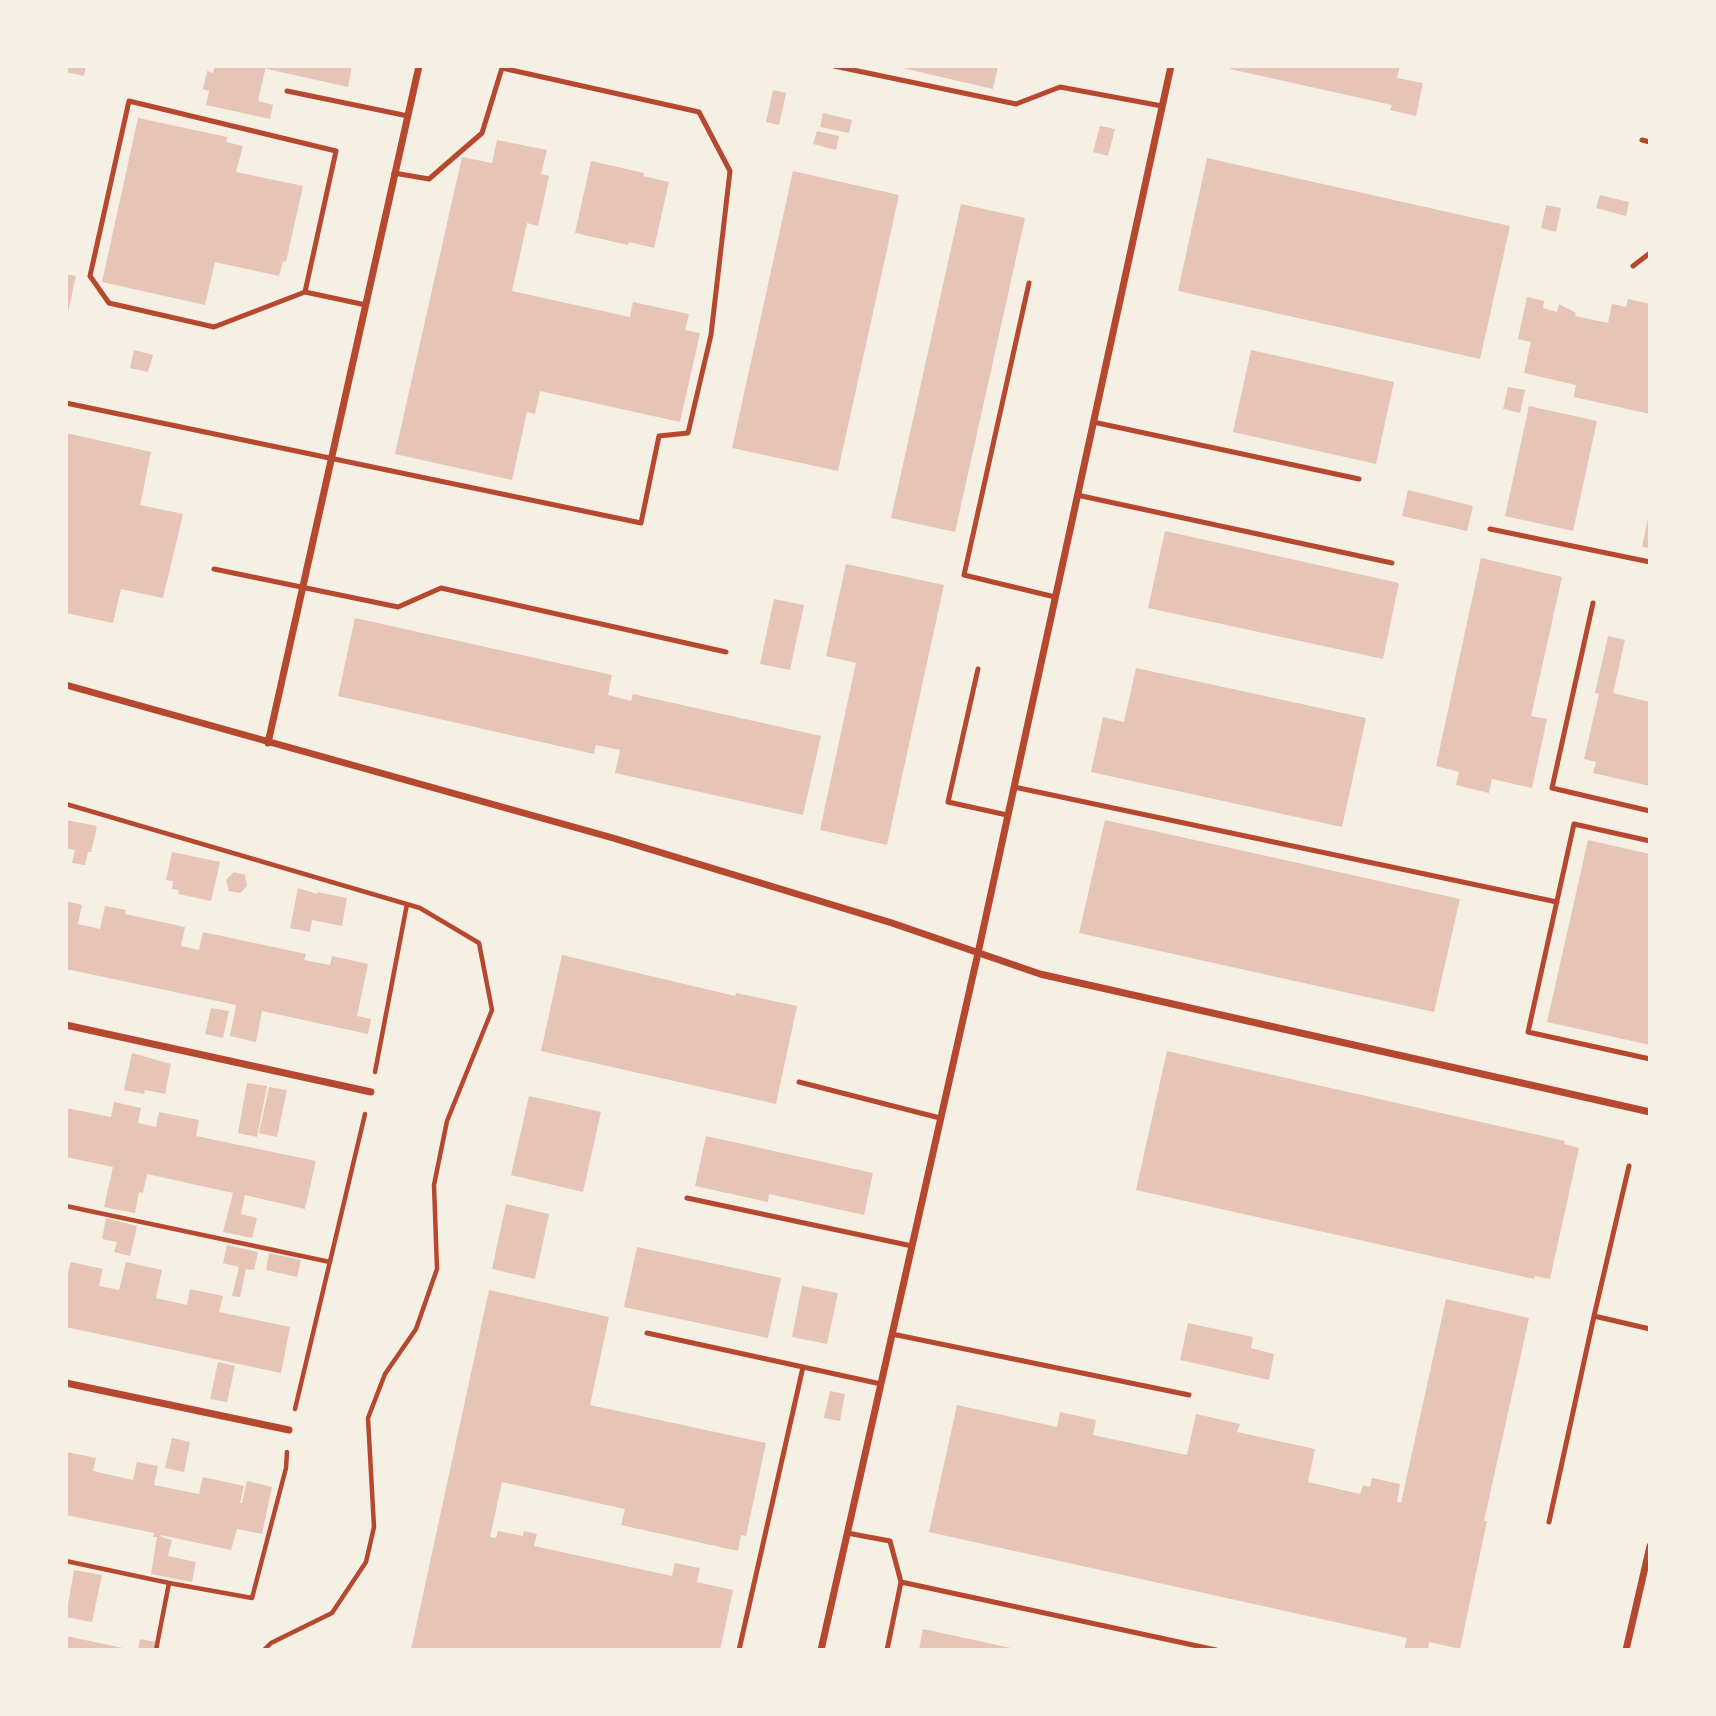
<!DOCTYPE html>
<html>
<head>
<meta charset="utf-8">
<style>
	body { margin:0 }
	#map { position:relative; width:1716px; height:1716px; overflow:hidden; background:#f6efe4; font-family:"Nunito Sans",sans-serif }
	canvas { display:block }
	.frame { position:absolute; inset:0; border:68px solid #f6efe4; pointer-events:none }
</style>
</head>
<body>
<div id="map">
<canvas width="1716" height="1716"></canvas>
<div class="frame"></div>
</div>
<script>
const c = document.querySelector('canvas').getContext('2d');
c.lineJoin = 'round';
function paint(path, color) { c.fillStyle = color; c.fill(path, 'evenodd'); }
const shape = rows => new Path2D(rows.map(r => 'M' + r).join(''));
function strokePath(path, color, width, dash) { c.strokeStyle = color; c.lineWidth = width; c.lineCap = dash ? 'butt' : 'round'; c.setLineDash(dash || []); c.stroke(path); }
paint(shape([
	[66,66,86,66,84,76,66,72],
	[215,66,266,66,258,101,273,105,270,119,206,105,209,91,203,89,207,71,213,73],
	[268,66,352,66,348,87,267,69],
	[894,66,998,66,993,89],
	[1231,66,1400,66,1397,78,1423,83,1416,116,1390,110,1392,105,1230,69],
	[773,90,786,93,779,125,766,122],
	[823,113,852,120,849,133,820,127],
	[138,118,227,137,226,142,243,146,236,172,303,186,286,262,283,261,279,276,215,262,205,305,102,282],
	[1100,126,1115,129,1108,156,1093,152],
	[817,131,839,136,836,150,813,144],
	[497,140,547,150,541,174,549,176,538,226,527,223,512,291,630,317,633,302,689,314,685,330,700,333,680,422,540,391,535,414,527,412,512,480,395,454,462,157,492,163],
	[1207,158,1510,226,1480,359,1178,291],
	[591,161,644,173,643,176,669,182,654,248,629,242,628,245,575,233],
	[793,171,899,195,838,471,732,448],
	[1600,195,1629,202,1626,216,1596,208],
	[961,204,1025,218,955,532,891,518],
	[1546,205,1561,208,1556,232,1541,228],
	[66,274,76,276,68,312,66,312],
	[1527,297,1544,301,1543,308,1557,312,1559,304,1576,313,1575,316,1608,323,1612,304,1626,307,1628,299,1650,304,1650,414,1574,397,1576,385,1524,373,1531,342,1518,339],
	[134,350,153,355,148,372,130,368],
	[1251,350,1394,382,1376,464,1233,432],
	[1508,387,1525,390,1520,413,1503,409],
	[1529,406,1597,421,1573,531,1505,516],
	[66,433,151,452,140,505,183,514,163,598,121,589,113,623,66,613],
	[1408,490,1473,506,1467,531,1402,516],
	[1648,518,1650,518,1650,548,1642,547],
	[1165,531,1399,583,1383,659,1148,608],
	[1481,558,1562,577,1531,716,1547,719,1532,788,1492,779,1489,793,1456,785,1459,772,1436,766],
	[846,564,944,585,887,845,820,830,856,663,826,656],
	[774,599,804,605,790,670,760,664],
	[355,618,612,675,608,695,631,701,633,694,821,736,803,815,615,773,620,750,596,745,594,754,338,696],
	[1608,636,1625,640,1613,693,1650,702,1650,786,1593,773,1596,762,1584,759,1599,694,1595,693],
	[1136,668,1366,718,1342,827,1091,772,1103,717,1124,722],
	[66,820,97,826,91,852,88,852,85,865,72,863,75,850,66,848],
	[1105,820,1460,899,1434,1012,1079,933],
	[1588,840,1650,854,1650,1045,1547,1022],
	[172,852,220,862,211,901,178,894,179,890,172,889,173,881,166,880],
	[234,872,245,875,247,886,240,893,229,891,226,880],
	[298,888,317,894,317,892,347,898,342,926,312,920,310,932,290,928],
	[66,901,82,905,78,924,100,929,105,906,126,910,125,914,185,927,181,946,199,950,203,932,306,954,304,960,330,965,332,956,368,964,357,1016,371,1019,368,1034,262,1011,256,1042,230,1036,236,1005,66,969],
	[562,955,735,996,736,993,797,1006,776,1104,541,1051],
	[211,1008,229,1011,223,1038,205,1034],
	[1167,1051,1565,1141,1564,1144,1579,1148,1550,1279,1535,1276,1534,1279,1136,1190],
	[132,1053,171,1064,165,1094,145,1090,144,1094,124,1090],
	[247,1083,267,1086,257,1137,238,1133],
	[269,1087,287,1090,277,1137,259,1133],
	[529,1096,601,1112,583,1192,511,1175],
	[114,1102,141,1108,138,1123,156,1127,159,1112,199,1120,196,1136,316,1161,305,1209,245,1195,241,1214,257,1218,252,1238,223,1232,233,1193,147,1174,143,1193,139,1192,135,1213,104,1207,113,1167,66,1157,66,1108,111,1117],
	[706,1136,873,1173,864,1215,769,1194,768,1202,695,1186],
	[506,1204,549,1214,535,1279,492,1269],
	[106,1218,137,1226,130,1256,114,1252,117,1242,102,1239],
	[227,1245,258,1252,254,1270,246,1269,240,1297,232,1296,239,1267,223,1263],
	[637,1247,781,1278,768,1338,624,1307],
	[269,1253,301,1260,297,1277,266,1270],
	[71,1262,103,1269,99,1286,119,1290,126,1262,162,1270,156,1298,187,1305,190,1289,223,1296,219,1312,290,1327,281,1373,66,1327,66,1279],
	[802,1286,838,1293,827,1344,792,1337],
	[489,1290,609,1317,590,1405,766,1443,746,1536,741,1535,738,1551,621,1525,625,1509,502,1482,490,1537,496,1538,498,1531,523,1536,524,1531,537,1534,534,1546,672,1576,675,1563,700,1568,697,1582,733,1590,720,1650,411,1650],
	[1446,1299,1529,1318,1484,1521,1487,1521,1460,1649,1429,1642,1428,1650,1404,1650,1407,1638,929,1532,957,1405,1057,1427,1060,1412,1096,1420,1093,1435,1187,1455,1196,1414,1240,1424,1237,1432,1315,1449,1308,1482,1360,1494,1363,1485,1370,1487,1372,1478,1400,1484,1397,1502,1401,1503],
	[1188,1323,1253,1337,1251,1348,1274,1354,1269,1380,1180,1360],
	[218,1362,235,1366,227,1402,210,1399],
	[830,1391,845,1394,840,1421,824,1418],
	[172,1438,190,1442,184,1472,165,1468],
	[67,1452,96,1458,93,1471,133,1480,137,1462,158,1466,154,1485,199,1494,203,1477,244,1486,240,1503,242,1503,247,1481,272,1487,262,1534,237,1529,231,1550,161,1535,161,1537,172,1540,168,1556,196,1562,192,1582,151,1574,157,1537,153,1537,154,1533,66,1515],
	[74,1570,102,1575,92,1622,66,1617],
	[923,1629,1011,1648,1011,1650,919,1650],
	[66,1636,123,1648,123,1650,66,1650],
	[140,1639,156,1642,154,1650,138,1650]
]), '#e6c5b7');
strokePath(shape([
	[66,804,420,908,479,943,492,1010,447,1121,434,1185,437,1269,416,1329,385,1374,368,1418,374,1527,366,1562,332,1613,271,1643,264,1650],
	[375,1072,407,904],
	[66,1206,330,1262],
	[295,1409,365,1114],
	[66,1561,169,1583],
	[156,1650,169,1583,252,1598,286,1468,287,1452]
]), '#b5482f', 4.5);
strokePath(shape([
	[834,66,1016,104,1060,87,1162,106],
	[287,91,408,116],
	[1642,140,1650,142],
	[1633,266,1650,253],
	[1029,283,964,575,1055,597],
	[305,292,336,151,129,101,90,276,109,303,214,327,305,292,366,305],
	[66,403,641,523,659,436,688,433,711,335,730,171,699,112,502,68,482,133,429,179,394,173],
	[1093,422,1359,479],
	[1077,495,1392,563],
	[1490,529,1650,562],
	[214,569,398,607,441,588,726,652],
	[1593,603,1552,788,1650,811],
	[978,669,948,802,1007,815],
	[1014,787,1557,902],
	[1650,841,1574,824,1528,1032,1650,1059],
	[799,1082,940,1118],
	[1629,1166,1594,1316,1650,1329],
	[687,1198,912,1246],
	[647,1333,881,1384],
	[892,1334,1189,1395],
	[1549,1522,1594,1316],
	[847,1533,890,1541,901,1582,1216,1650],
	[739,1650,803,1367],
	[887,1650,901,1582]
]), '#b5482f', 5);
strokePath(shape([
	[66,685,613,838,892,923,1040,974,1650,1112],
	[268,743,419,66],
	[66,1025,371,1092],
	[66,1383,289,1430],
	[821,1650,978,953,1171,66],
	[1626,1650,1650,1546]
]), '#b5482f', 7);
</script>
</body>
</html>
